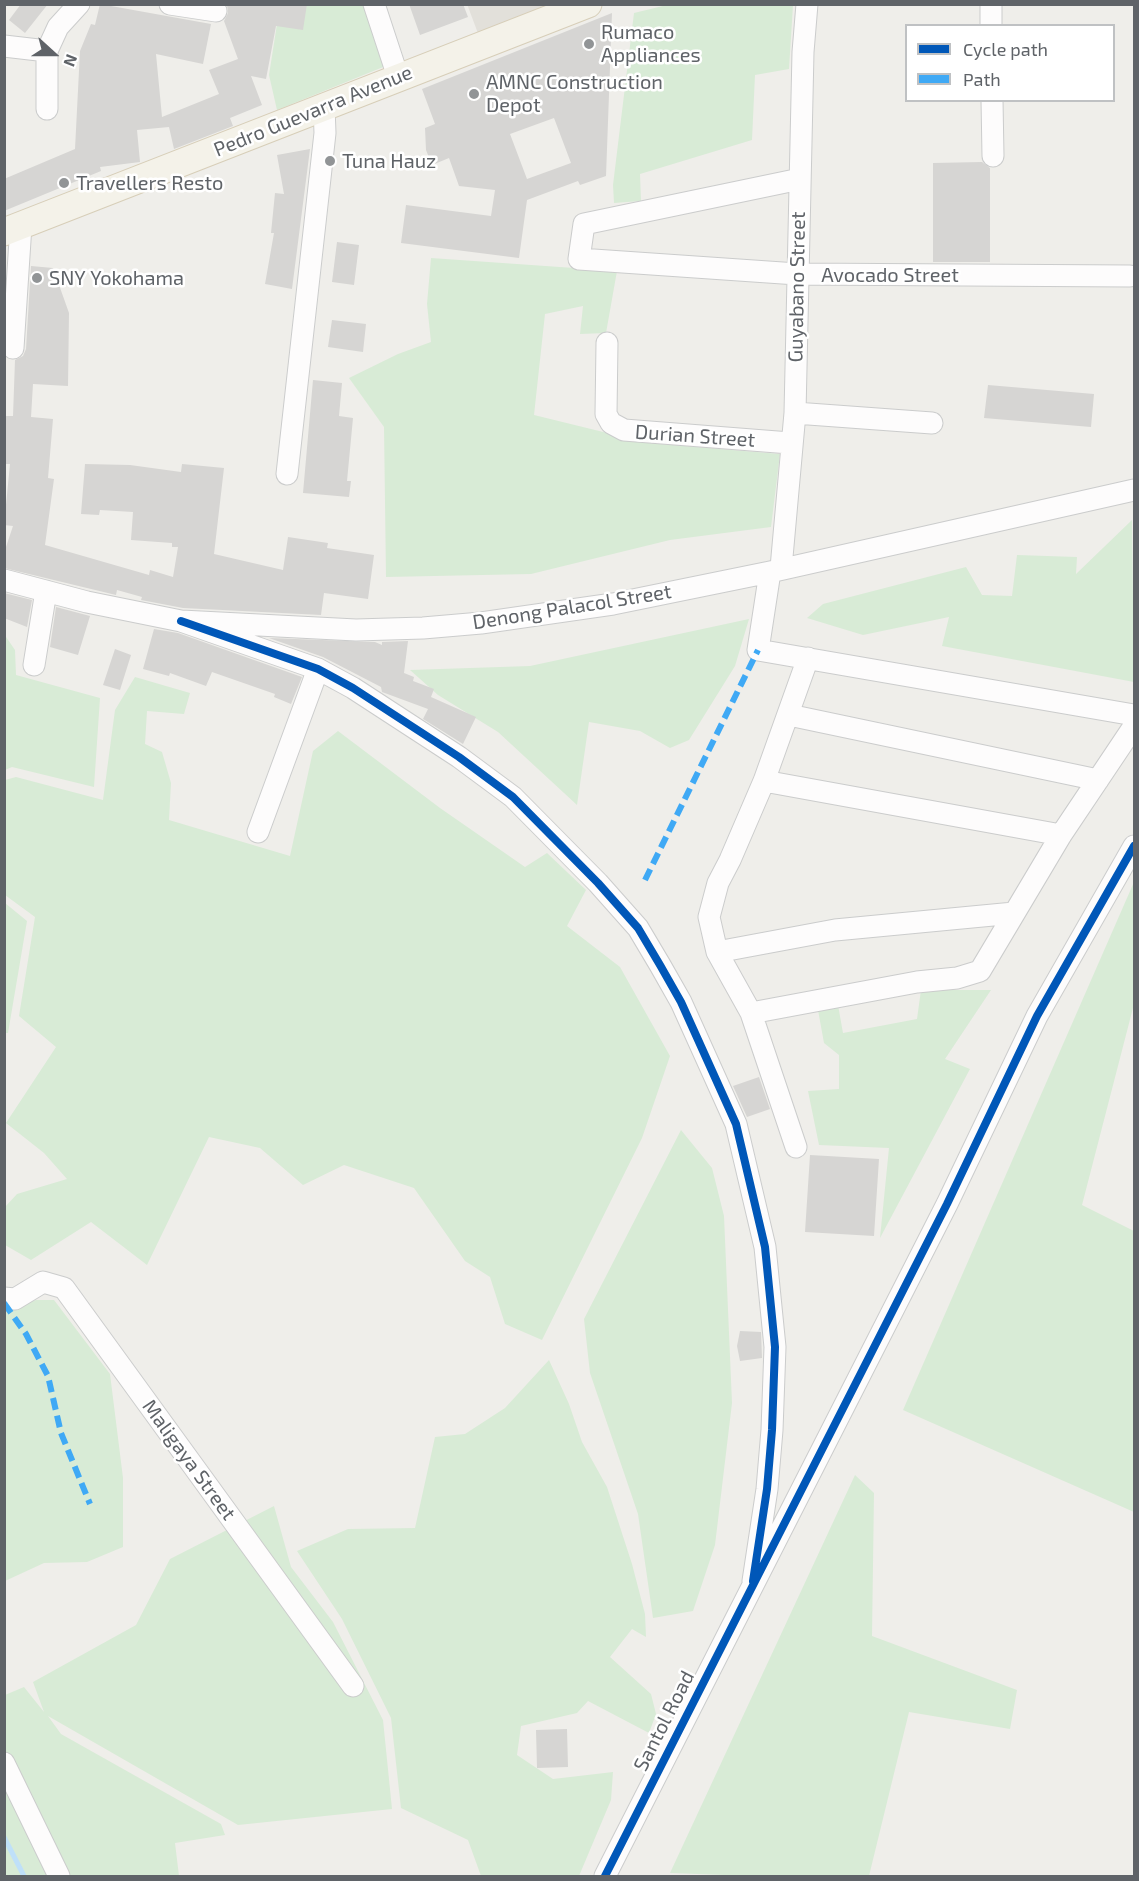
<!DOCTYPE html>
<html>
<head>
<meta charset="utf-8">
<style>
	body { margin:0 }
	#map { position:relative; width:1139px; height:1881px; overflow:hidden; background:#efeeea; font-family:"Exo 2",sans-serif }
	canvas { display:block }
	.frame { position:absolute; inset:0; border:6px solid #5f6368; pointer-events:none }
	.legend { position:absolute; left:905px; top:24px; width:210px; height:78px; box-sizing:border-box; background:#fff; border:2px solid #bfc1c3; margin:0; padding:8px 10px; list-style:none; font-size:18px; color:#5f6368 }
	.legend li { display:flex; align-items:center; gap:12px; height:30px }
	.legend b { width:30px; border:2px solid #bfc1c3 }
	.north { position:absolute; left:24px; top:24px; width:60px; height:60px; -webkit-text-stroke:4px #fff; paint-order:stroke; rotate:111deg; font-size:16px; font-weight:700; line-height:24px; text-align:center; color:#5f6368 }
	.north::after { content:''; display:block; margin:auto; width:21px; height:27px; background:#5f6368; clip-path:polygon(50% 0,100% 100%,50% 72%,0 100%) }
</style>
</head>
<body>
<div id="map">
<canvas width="1139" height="1881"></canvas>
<div class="frame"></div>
<ul class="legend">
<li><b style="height:8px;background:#0057b8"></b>Cycle path</li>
<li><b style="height:8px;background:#3fa9f5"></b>Path</li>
</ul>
<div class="north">N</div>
</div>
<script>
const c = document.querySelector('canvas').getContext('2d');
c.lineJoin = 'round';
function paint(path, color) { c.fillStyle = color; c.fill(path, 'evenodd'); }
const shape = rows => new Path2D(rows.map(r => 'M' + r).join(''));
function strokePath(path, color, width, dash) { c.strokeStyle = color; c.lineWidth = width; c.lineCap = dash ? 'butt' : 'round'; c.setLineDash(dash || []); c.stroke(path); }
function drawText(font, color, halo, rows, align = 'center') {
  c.font = font + ' "Exo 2",sans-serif'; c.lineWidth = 5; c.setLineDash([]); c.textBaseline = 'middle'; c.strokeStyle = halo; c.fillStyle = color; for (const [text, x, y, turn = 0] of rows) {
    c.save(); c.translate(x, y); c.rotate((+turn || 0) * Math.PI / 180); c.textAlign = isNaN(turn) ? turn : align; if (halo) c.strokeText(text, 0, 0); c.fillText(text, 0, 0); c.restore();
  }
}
paint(shape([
	[467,4,561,5,479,36]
]), '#e2e0da');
paint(shape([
	[280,5,386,5,403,59,277,110,269,75],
	[667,5,793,5,789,69,755,75,752,140,640,174,641,201,614,203,613,185,634,13],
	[431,258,617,271,606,333,580,334,583,306,545,314,534,415,648,443,780,454,771,527,670,540,531,574,386,577,384,427,349,378,398,354,431,342,427,304],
	[1132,520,1134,682,942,646,949,617,863,635,807,618,823,604,966,567,982,595,1012,596,1017,555,1077,557,1076,574],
	[749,619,735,666,689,740,670,748,640,731,589,722,577,805,498,732,438,695,410,670,530,666],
	[4,634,15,650,16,675,100,698,94,787,12,767,5,770],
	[135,677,190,693,184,714,147,711,145,744,162,752,171,783,169,820,290,856,313,751,338,731,440,808,525,867,547,853,586,890,567,926,620,967,670,1056,642,1138,542,1340,505,1324,490,1277,465,1261,414,1188,344,1165,303,1185,260,1148,209,1137,147,1265,91,1222,31,1260,5,1245,5,1207,17,1194,67,1179,44,1153,6,1123,56,1047,19,1016,35,917,5,895,5,780,16,777,103,800,115,710],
	[1134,882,1134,1004,1082,1205,1134,1231,1134,1512,903,1410],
	[5,903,27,921,8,1033,5,1033],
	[921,990,991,990,945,1059,970,1069,880,1238,889,1148,819,1145,808,1091,839,1089,839,1055,824,1043,818,1010,838,1005,843,1033,917,1019],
	[681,1130,712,1168,724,1216,732,1403,715,1545,693,1611,653,1618,638,1514,590,1373,584,1319],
	[36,1300,54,1300,110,1374,123,1478,123,1547,87,1562,44,1563,5,1581,4,1312],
	[549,1360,569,1404,582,1442,607,1487,632,1564,645,1614,646,1637,632,1629,610,1657,651,1694,656,1714,649,1733,588,1701,577,1713,521,1726,517,1755,553,1779,613,1772,611,1800,579,1876,481,1876,468,1840,401,1808,391,1718,342,1619,297,1551,348,1529,415,1528,435,1437,465,1434,505,1408],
	[855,1475,874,1493,872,1636,1017,1690,1010,1729,909,1712,869,1876,751,1876,670,1873],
	[274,1506,291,1567,333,1622,383,1720,392,1809,238,1825,48,1716,61,1734,221,1824,225,1835,175,1843,179,1876,5,1876,5,1695,24,1687,44,1712,33,1682,136,1625,170,1559]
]), '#d8ebd6');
strokePath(shape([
	[4,1837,24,1876]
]), '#bfe0f9', 5);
paint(shape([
	[21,4,48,4,25,33,9,20],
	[100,4,211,24,203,64,156,54,162,117,219,94,209,70,238,59,224,21,228,13,227,4,307,4,303,30,276,26,266,79,251,76,262,105,230,118,233,126,174,149,169,127,137,130,140,162,100,167,101,171,4,211,4,179,75,149,80,51,91,24,95,25],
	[409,4,463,4,468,17,420,35],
	[612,13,606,176,580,185,578,181,527,200,519,258,401,243,406,205,491,216,495,190,459,186,449,158,432,165,426,150,425,128,435,124,422,89],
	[554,118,571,163,527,179,510,134],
	[310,149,292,289,265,284,274,233,271,233,275,193,284,194,277,155],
	[982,162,990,168,990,262,933,262,933,163],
	[337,242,359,245,354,285,332,282],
	[31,266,53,268,69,313,68,386,33,384,31,417,53,419,48,478,54,479,45,545,149,575,150,570,173,577,178,547,172,547,172,543,131,540,133,512,100,510,99,515,81,514,85,464,130,465,181,472,182,464,224,468,214,554,283,570,288,537,328,543,327,548,374,555,368,599,324,593,321,615,183,608,141,600,142,597,117,590,116,595,4,568,4,553,13,526,4,525,10,464,4,464,6,416,13,416,15,360,23,356,26,349],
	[332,320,366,324,363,352,328,347],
	[313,380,342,383,339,416,353,418,347,481,351,481,349,497,303,493],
	[988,385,1094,394,1091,427,984,418],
	[4,593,32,600,27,627,4,618],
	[56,607,90,616,78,655,50,647],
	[154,629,178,633,302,677,291,704,274,697,275,694,212,672,206,686,170,673,169,676,143,669],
	[269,638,375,642,382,645,382,642,408,641,404,673,414,677,413,681,434,689,431,697,476,717,463,744,423,719,428,709,382,692,381,687,323,657],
	[115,649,131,655,120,690,103,685],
	[759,1077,770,1109,747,1117,733,1086],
	[810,1155,879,1159,874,1236,805,1232],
	[740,1331,761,1332,762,1358,740,1361,737,1346],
	[567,1729,568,1767,537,1768,536,1730]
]), '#d6d5d3');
const minor = shape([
	[170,4,216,11],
	[374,4,398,77],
	[991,4,991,26],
	[4,46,47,51],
	[992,100,993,156],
	[47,109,47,51,58,27,79,4],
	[800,179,584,224,579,259,797,274,1130,276],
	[607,343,606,414,611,423,624,430,790,443],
	[13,348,21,225],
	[795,413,932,423],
	[287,474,325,133,324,107],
	[781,568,795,413,803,52,807,4],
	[770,572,758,650,1134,715],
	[4,580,87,602,181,621,356,630,423,628,481,623,613,604,770,572,1134,490],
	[181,621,318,669,353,688,459,757,513,797,598,883,638,928,660,965,681,1002,736,1124,765,1247,775,1347,772,1430,767,1489,753,1581],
	[34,665,46,591],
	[789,715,1098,780],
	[764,781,1061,835],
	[258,832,318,669],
	[717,952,835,930,1014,913],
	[751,1013,917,982,957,978,980,971,1061,835,1134,726],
	[796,1147,751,1013,717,952,709,917,718,883,730,860,764,781,808,658],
	[4,1298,15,1299,43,1282,64,1288,353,1686],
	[4,1763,59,1876],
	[605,1876,947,1204,1037,1016,1134,846]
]);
const major = shape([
	[4,232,588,4]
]);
strokePath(minor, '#cbcccc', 23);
strokePath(major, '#d7ceb8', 29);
strokePath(minor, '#fdfcfc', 21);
strokePath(major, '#f4f2e9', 27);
strokePath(shape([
	[645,880,758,650],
	[4,1303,26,1334,48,1376,61,1433,90,1504]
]), '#3fa9f5', 6, [12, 6]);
strokePath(shape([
	[181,621,318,669,353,688,459,757,513,797,598,883,638,928,660,965,681,1002,736,1124,765,1247,775,1347,772,1430,767,1489,753,1581],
	[605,1876,947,1204,1037,1016,1134,846]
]), '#0057b8', 8);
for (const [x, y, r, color] of [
	[589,44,6,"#919496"],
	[474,94,6,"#919496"],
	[330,161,6,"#919496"],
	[64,183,6,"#919496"],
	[37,278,6,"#919496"]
]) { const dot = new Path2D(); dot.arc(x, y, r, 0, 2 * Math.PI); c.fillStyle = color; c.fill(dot); strokePath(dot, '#fff', 2); }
drawText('20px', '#5f6368', '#fff', [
	["Rumaco",601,32],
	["Appliances",601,55],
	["AMNC Construction",486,82],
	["Depot",486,105],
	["Tuna Hauz",342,161],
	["Travellers Resto",76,183],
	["SNY Yokohama",49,278]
], 'left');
drawText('20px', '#5f6368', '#fff', [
	["Pedro Guevarra Avenue",313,111,-22],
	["Avocado Street",890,275],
	["Guyabano Street",797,287,-89],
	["Durian Street",695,436,4],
	["Denong Palacol Street",572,607,-9],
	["Maligaya Street",189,1460,54],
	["Santol Road",664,1721,-63]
]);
</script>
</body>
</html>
